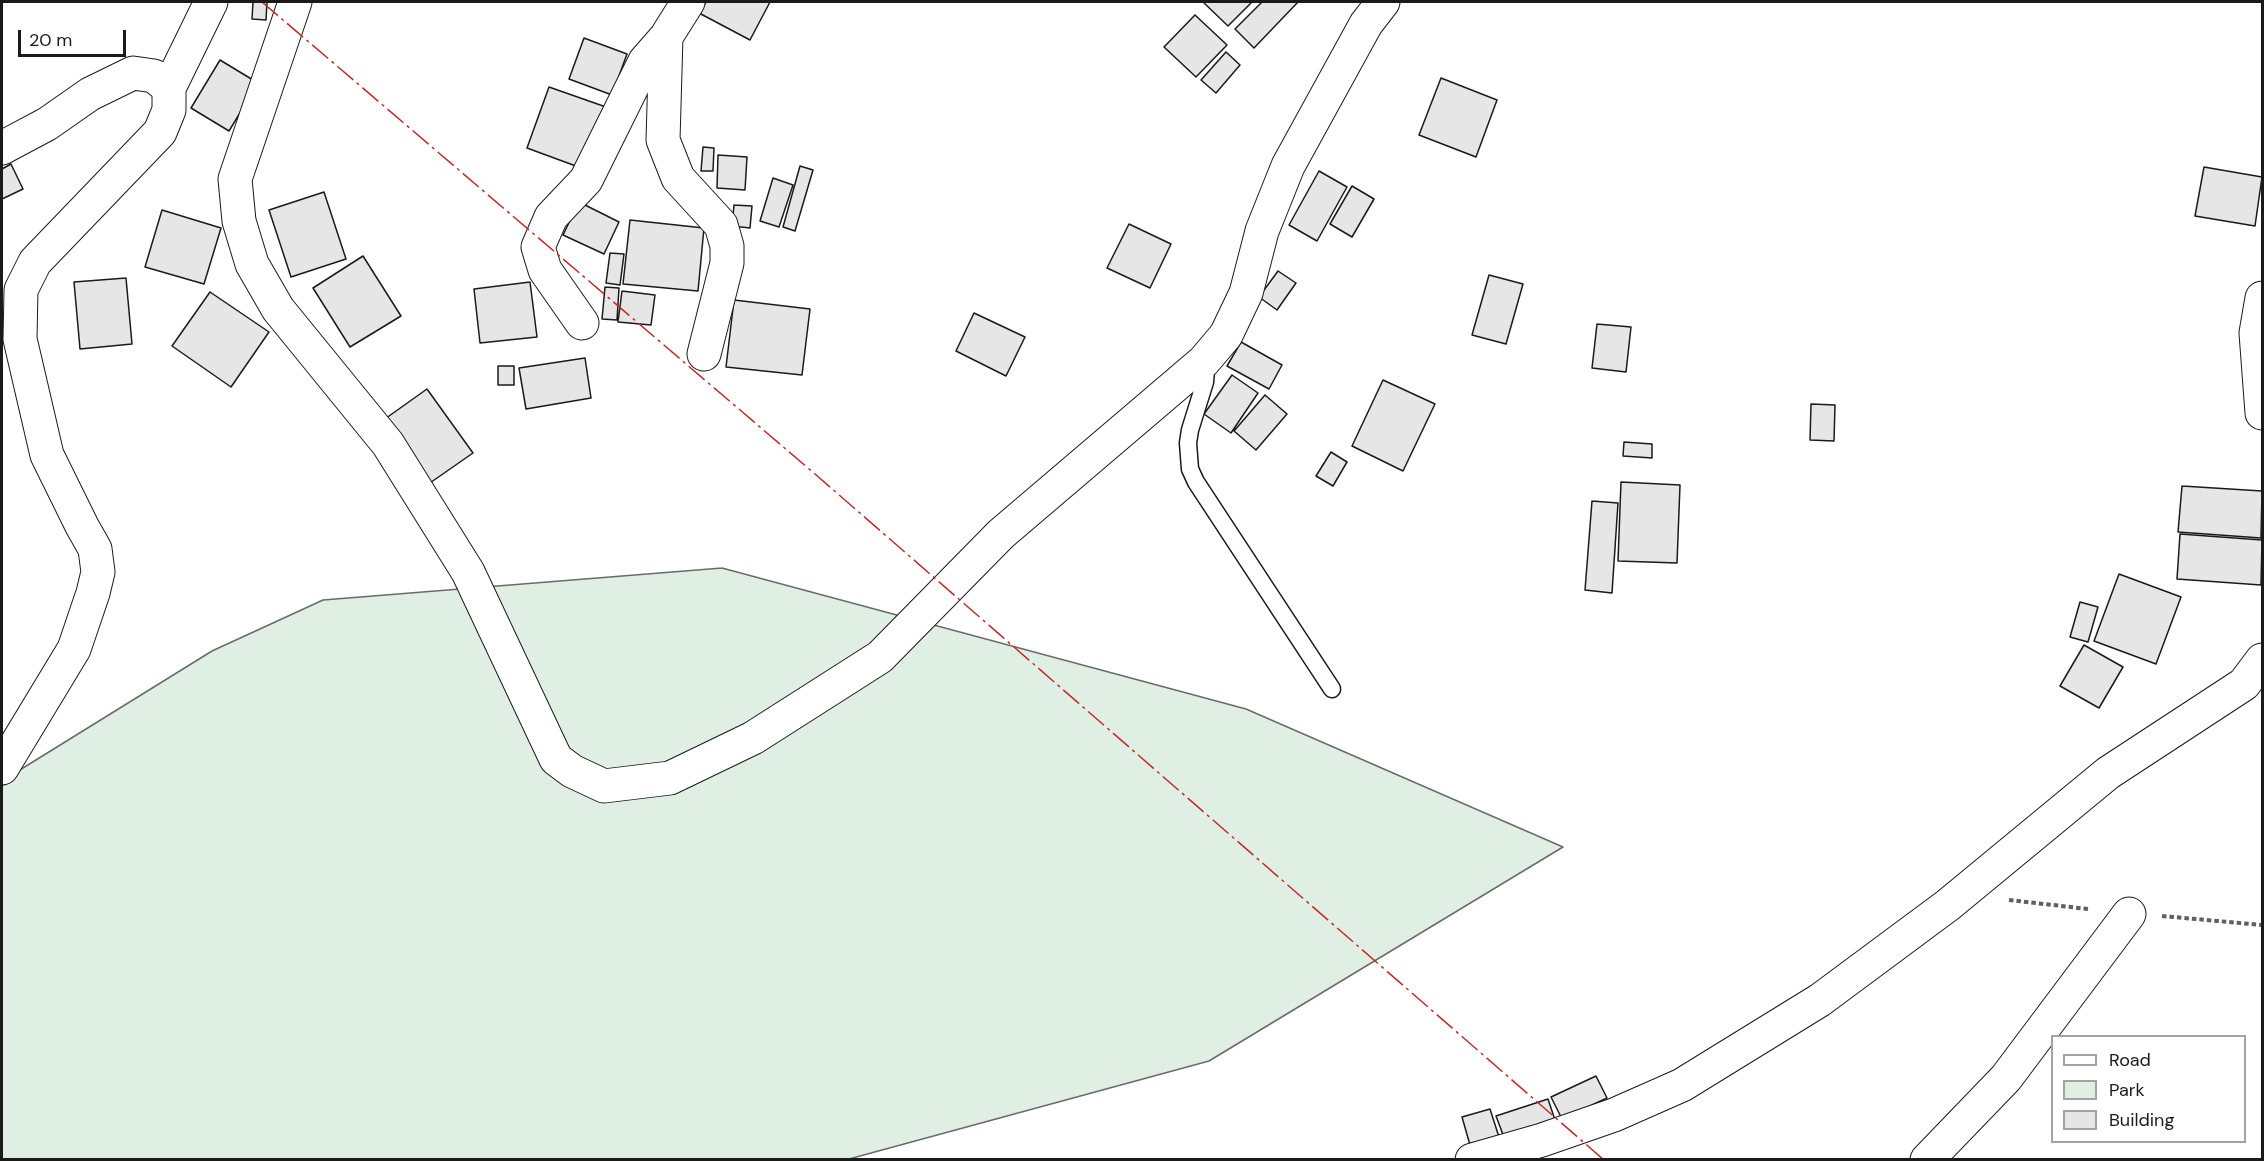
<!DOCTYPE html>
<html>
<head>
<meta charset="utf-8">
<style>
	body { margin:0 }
	#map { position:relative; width:2264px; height:1161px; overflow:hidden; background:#fff; font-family:"DM Sans",sans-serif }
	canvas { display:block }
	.frame { position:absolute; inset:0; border:3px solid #1a1a1a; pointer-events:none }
	.legend { position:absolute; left:2051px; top:1035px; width:195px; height:108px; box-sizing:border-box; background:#fff; border:2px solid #a3a3a3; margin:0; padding:8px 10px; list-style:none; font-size:18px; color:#1a1a1a }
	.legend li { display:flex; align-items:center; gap:12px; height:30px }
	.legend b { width:30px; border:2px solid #a3a3a3 }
	.scale { position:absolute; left:18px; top:30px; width:108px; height:27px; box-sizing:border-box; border:3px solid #1a1a1a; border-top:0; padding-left:8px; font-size:18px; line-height:21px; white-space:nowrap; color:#1a1a1a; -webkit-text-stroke:4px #fff; paint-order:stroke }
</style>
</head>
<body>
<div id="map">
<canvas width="2264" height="1161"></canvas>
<div class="frame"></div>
<ul class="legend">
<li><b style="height:8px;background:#fff"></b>Road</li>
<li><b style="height:16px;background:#e0efe3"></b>Park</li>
<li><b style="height:16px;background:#e6e6e6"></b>Building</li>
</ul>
<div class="scale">20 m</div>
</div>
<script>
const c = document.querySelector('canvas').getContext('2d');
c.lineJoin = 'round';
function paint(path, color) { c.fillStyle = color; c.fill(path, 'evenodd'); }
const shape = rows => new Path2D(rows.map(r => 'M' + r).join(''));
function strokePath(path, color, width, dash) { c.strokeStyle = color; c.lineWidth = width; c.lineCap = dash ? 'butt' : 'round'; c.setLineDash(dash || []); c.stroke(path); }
const green = shape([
	[722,568,1246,709,1563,847,1209,1061,849,1159,2,1160,2,781,212,651,323,600,722,568]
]);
paint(green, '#e0efe3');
strokePath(green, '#6a6a6a', 1.5);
const building = shape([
	[253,2,267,2,266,20,252,19,253,2],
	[706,2,770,2,750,40,699,13,706,2],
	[1203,2,1252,2,1228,26,1203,2],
	[1262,2,1298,2,1254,48,1235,29,1262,2],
	[1195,15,1227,45,1196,77,1164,47,1195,15],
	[584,38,627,54,612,95,569,79,584,38],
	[1226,52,1240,65,1216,93,1201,80,1226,52],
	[220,60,258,83,229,131,191,108,220,60],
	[1441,78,1497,100,1476,157,1419,135,1441,78],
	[549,87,606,107,584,169,527,148,549,87],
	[703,147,714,148,713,171,701,171,703,147],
	[718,155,747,157,745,190,717,188,718,155],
	[11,164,23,189,2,199,2,169,11,164],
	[800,166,813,170,795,231,783,227,800,166],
	[2204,167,2262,177,2255,226,2195,216,2204,167],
	[1319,171,1347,187,1317,241,1289,225,1319,171],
	[773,178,793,185,779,227,760,221,773,178],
	[1352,186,1374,199,1352,237,1330,224,1352,186],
	[324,192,346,259,291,277,269,210,324,192],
	[579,202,619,222,604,254,563,235,579,202],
	[734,205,752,206,750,228,732,226,734,205],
	[162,210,221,228,204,284,145,267,162,210],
	[630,220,704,228,698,291,623,284,630,220],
	[1129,224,1171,244,1150,288,1107,268,1129,224],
	[610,253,624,254,620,285,606,283,610,253],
	[363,256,401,316,350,347,313,288,363,256],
	[1278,271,1296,283,1277,310,1259,297,1278,271],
	[1489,275,1523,284,1506,344,1472,335,1489,275],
	[126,278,132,344,80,349,74,282,126,278],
	[530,282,537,337,480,343,474,289,530,282],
	[605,287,619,288,617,320,602,319,605,287],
	[622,291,655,295,651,325,618,322,622,291],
	[210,292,269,332,231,387,172,346,210,292],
	[734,300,810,309,802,375,726,367,734,300],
	[974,313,1025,337,1006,376,956,351,974,313],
	[1597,324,1631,327,1626,372,1592,368,1597,324],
	[1241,342,1282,365,1269,389,1227,366,1241,342],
	[585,358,591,398,526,409,519,368,585,358],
	[498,366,514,366,514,385,498,385,498,366],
	[1232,375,1258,393,1231,433,1204,414,1232,375],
	[1383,380,1435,404,1403,471,1352,446,1383,380],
	[427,389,473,453,427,485,382,421,427,389],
	[1265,395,1287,414,1256,450,1234,431,1265,395],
	[1811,404,1835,405,1834,441,1810,440,1811,404],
	[1624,442,1652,444,1652,458,1623,456,1624,442],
	[1331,452,1347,462,1333,486,1316,476,1331,452],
	[1621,482,1680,485,1677,563,1618,561,1621,482],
	[2182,486,2262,491,2261,538,2178,532,2182,486],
	[1592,501,1618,503,1612,593,1585,590,1592,501],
	[2180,534,2262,540,2261,585,2177,579,2180,534],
	[2119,574,2181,597,2156,664,2094,641,2119,574],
	[2080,602,2098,607,2088,642,2070,637,2080,602],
	[2084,645,2123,667,2099,708,2060,686,2084,645],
	[1596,1076,1607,1098,1562,1119,1551,1097,1596,1076],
	[1548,1099,1556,1123,1505,1140,1496,1116,1548,1099],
	[1490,1109,1499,1137,1470,1145,1462,1117,1490,1109]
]);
paint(building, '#e6e6e6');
strokePath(building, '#1a1a1a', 1.5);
const lane = shape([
	[1204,362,1206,370,1205,382,1190,430,1188,443,1190,469,1196,482,1332,689]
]);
const street = shape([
	[295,2,235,179,239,221,252,264,278,309,388,444,468,572,556,759,572,771,604,786,670,778,753,738,880,657,1001,534,1204,361,1226,335,1246,293,1262,231,1288,166,1366,24,1383,2],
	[666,37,663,140,678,178,721,225,727,246,727,263,704,354],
	[2,148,47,124,90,94,133,73,154,76,169,88],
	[2262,298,2256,333,2262,413],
	[582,323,545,270,538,247,551,217,586,180,645,61,666,37,688,2],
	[2,768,74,649,93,593,98,572,95,549,82,526,47,455,20,339,21,290,35,262,160,132,169,110,169,88,211,2],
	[1472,1160,1542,1140,1614,1115,1682,1085,1820,1000,1948,905,2108,773,2244,684,2262,660],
	[1927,1160,2006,1078,2129,914]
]);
strokePath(lane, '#1a1a1a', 19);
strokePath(street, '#1a1a1a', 35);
strokePath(shape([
	[2009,900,2088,909],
	[2162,916,2262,925]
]), '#5f5f5f', 4, [4.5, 3]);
strokePath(lane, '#fff', 16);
strokePath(street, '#fff', 33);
strokePath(shape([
	[262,2,815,474,1604,1160]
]), '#c62828', 1.5, [21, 4.5, 3, 4.5]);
</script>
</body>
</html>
